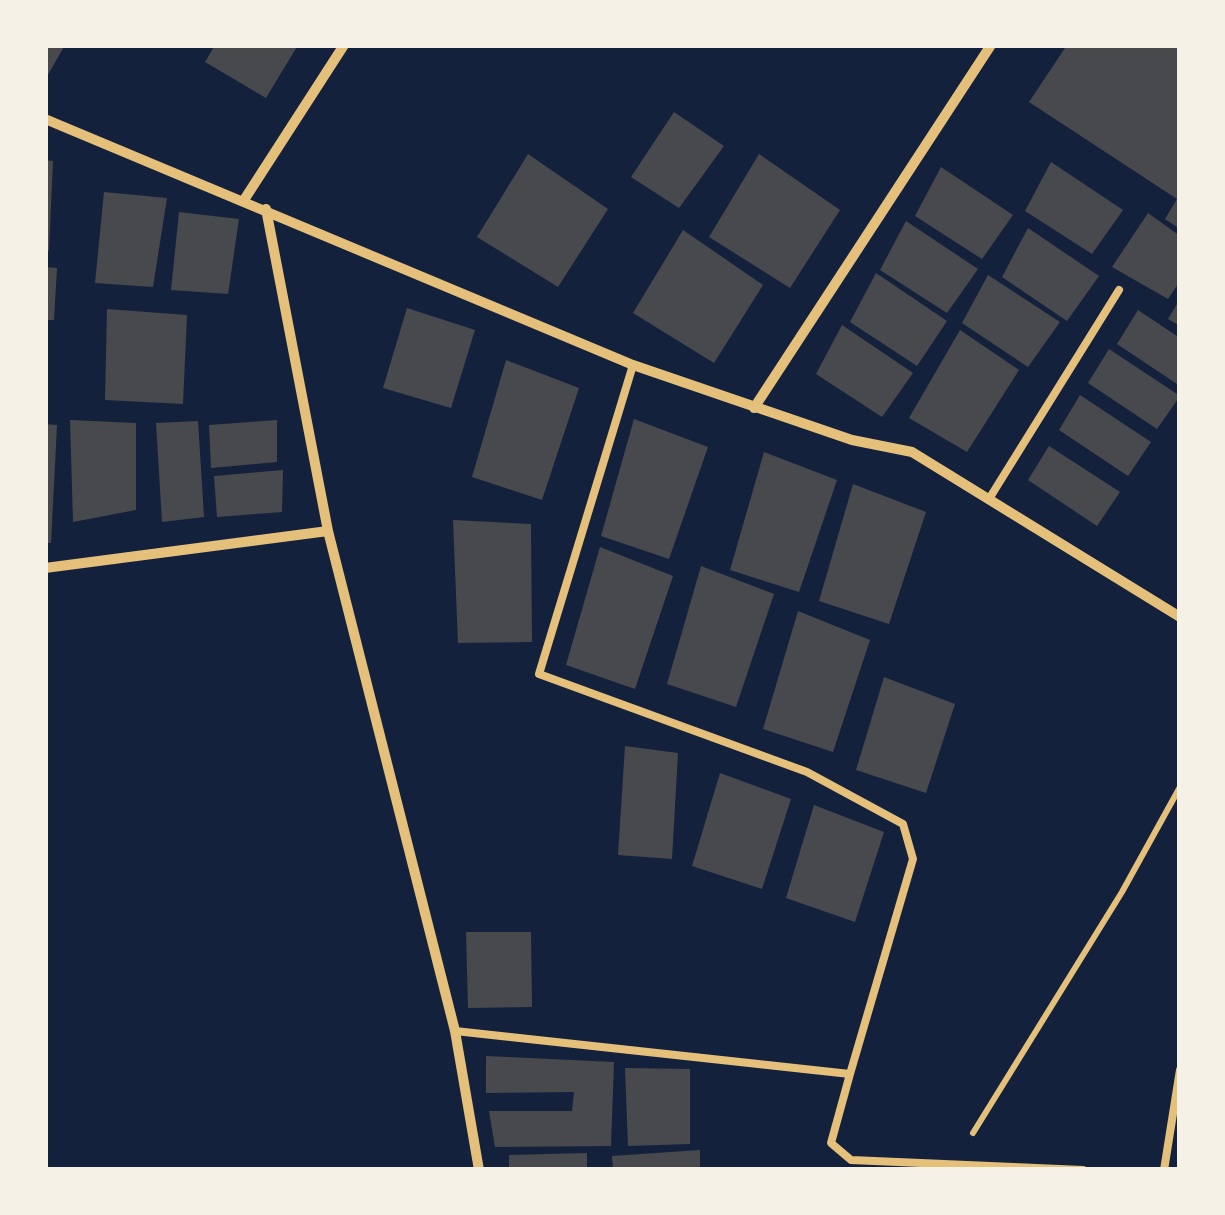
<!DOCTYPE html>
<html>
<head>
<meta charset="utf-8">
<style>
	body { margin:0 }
	#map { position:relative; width:1225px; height:1215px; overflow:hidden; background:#14213d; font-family:Ubuntu,sans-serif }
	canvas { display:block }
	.frame { position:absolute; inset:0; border:48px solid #f6f1e7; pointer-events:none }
</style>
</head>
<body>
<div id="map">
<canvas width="1225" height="1215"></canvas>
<div class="frame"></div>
</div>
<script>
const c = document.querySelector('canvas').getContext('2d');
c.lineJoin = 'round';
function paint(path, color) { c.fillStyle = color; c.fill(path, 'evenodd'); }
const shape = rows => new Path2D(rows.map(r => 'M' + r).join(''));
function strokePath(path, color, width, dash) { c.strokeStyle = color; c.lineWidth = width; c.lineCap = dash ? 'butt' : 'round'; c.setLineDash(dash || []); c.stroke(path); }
paint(shape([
	[45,45,65,45,45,80],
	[215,45,298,45,266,98,205,62],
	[1067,45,1180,45,1180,229,1165,219,1177,199,1029,102],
	[674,112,724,146,679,208,631,177],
	[528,154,608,209,558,287,477,237],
	[759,154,840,210,790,288,709,237],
	[45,160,53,161,49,251,45,250],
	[1051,162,1123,210,1092,254,1025,211],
	[941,167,1013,215,982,259,915,216],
	[104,192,167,198,153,287,95,283],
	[179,212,239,219,228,294,171,290],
	[1148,213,1180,236,1180,281,1168,299,1112,267],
	[906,221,978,269,947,313,880,270],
	[1028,228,1099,276,1067,321,1002,277],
	[683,230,763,285,714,363,633,313],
	[45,267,57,268,54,320,45,320],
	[876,273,947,321,917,366,850,322],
	[988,275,1060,322,1028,367,962,323],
	[1180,299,1180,326,1168,319],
	[407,308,475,330,451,408,383,388],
	[107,309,187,315,183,404,105,400],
	[1138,310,1180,338,1180,386,1117,344],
	[842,325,913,373,882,417,816,374],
	[960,330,1019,370,967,452,909,418],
	[1109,349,1180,396,1157,429,1088,383],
	[506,360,579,388,542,500,472,477],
	[1080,395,1151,442,1128,476,1059,430],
	[634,419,708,447,669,559,601,536],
	[70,420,136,423,136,510,73,522],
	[277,420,277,462,211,468,209,425],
	[198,421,204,517,162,522,156,423],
	[45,424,57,425,51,543,45,543],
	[1049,446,1120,492,1097,526,1028,480],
	[764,452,837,480,799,592,730,570],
	[283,470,282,512,217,517,214,476],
	[853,484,926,512,889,624,819,601],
	[453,520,531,524,532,642,458,643],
	[600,547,673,576,635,689,566,665],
	[701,566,774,594,736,707,667,684],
	[798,611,870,640,833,752,763,729],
	[884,677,955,704,926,793,856,770],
	[625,746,678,753,672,859,618,855],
	[720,773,791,799,762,889,692,866],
	[814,805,884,832,855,922,786,898],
	[466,932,531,932,532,1007,468,1008],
	[486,1056,614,1062,611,1146,495,1147,489,1111,572,1111,574,1092,486,1093],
	[625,1068,690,1069,690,1144,628,1146],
	[700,1150,700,1170,613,1170,612,1156],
	[587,1153,587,1170,509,1170,509,1155]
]), '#48494c');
strokePath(shape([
	[973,1133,1122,892,1180,787]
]), '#e5c07b', 6);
strokePath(shape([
	[989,499,1119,290],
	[455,1031,850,1074,913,859,903,824,807,772,539,674,633,365],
	[850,1074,831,1143,851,1160,1083,1170],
	[1164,1170,1180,1070]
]), '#e5c07b', 8);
strokePath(shape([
	[45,119,633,365,852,440,912,452,1180,617],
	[244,200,344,45],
	[266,209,328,531,455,1031,479,1170],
	[754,408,991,45],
	[45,568,328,531]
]), '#e5c07b', 10);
</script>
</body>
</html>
